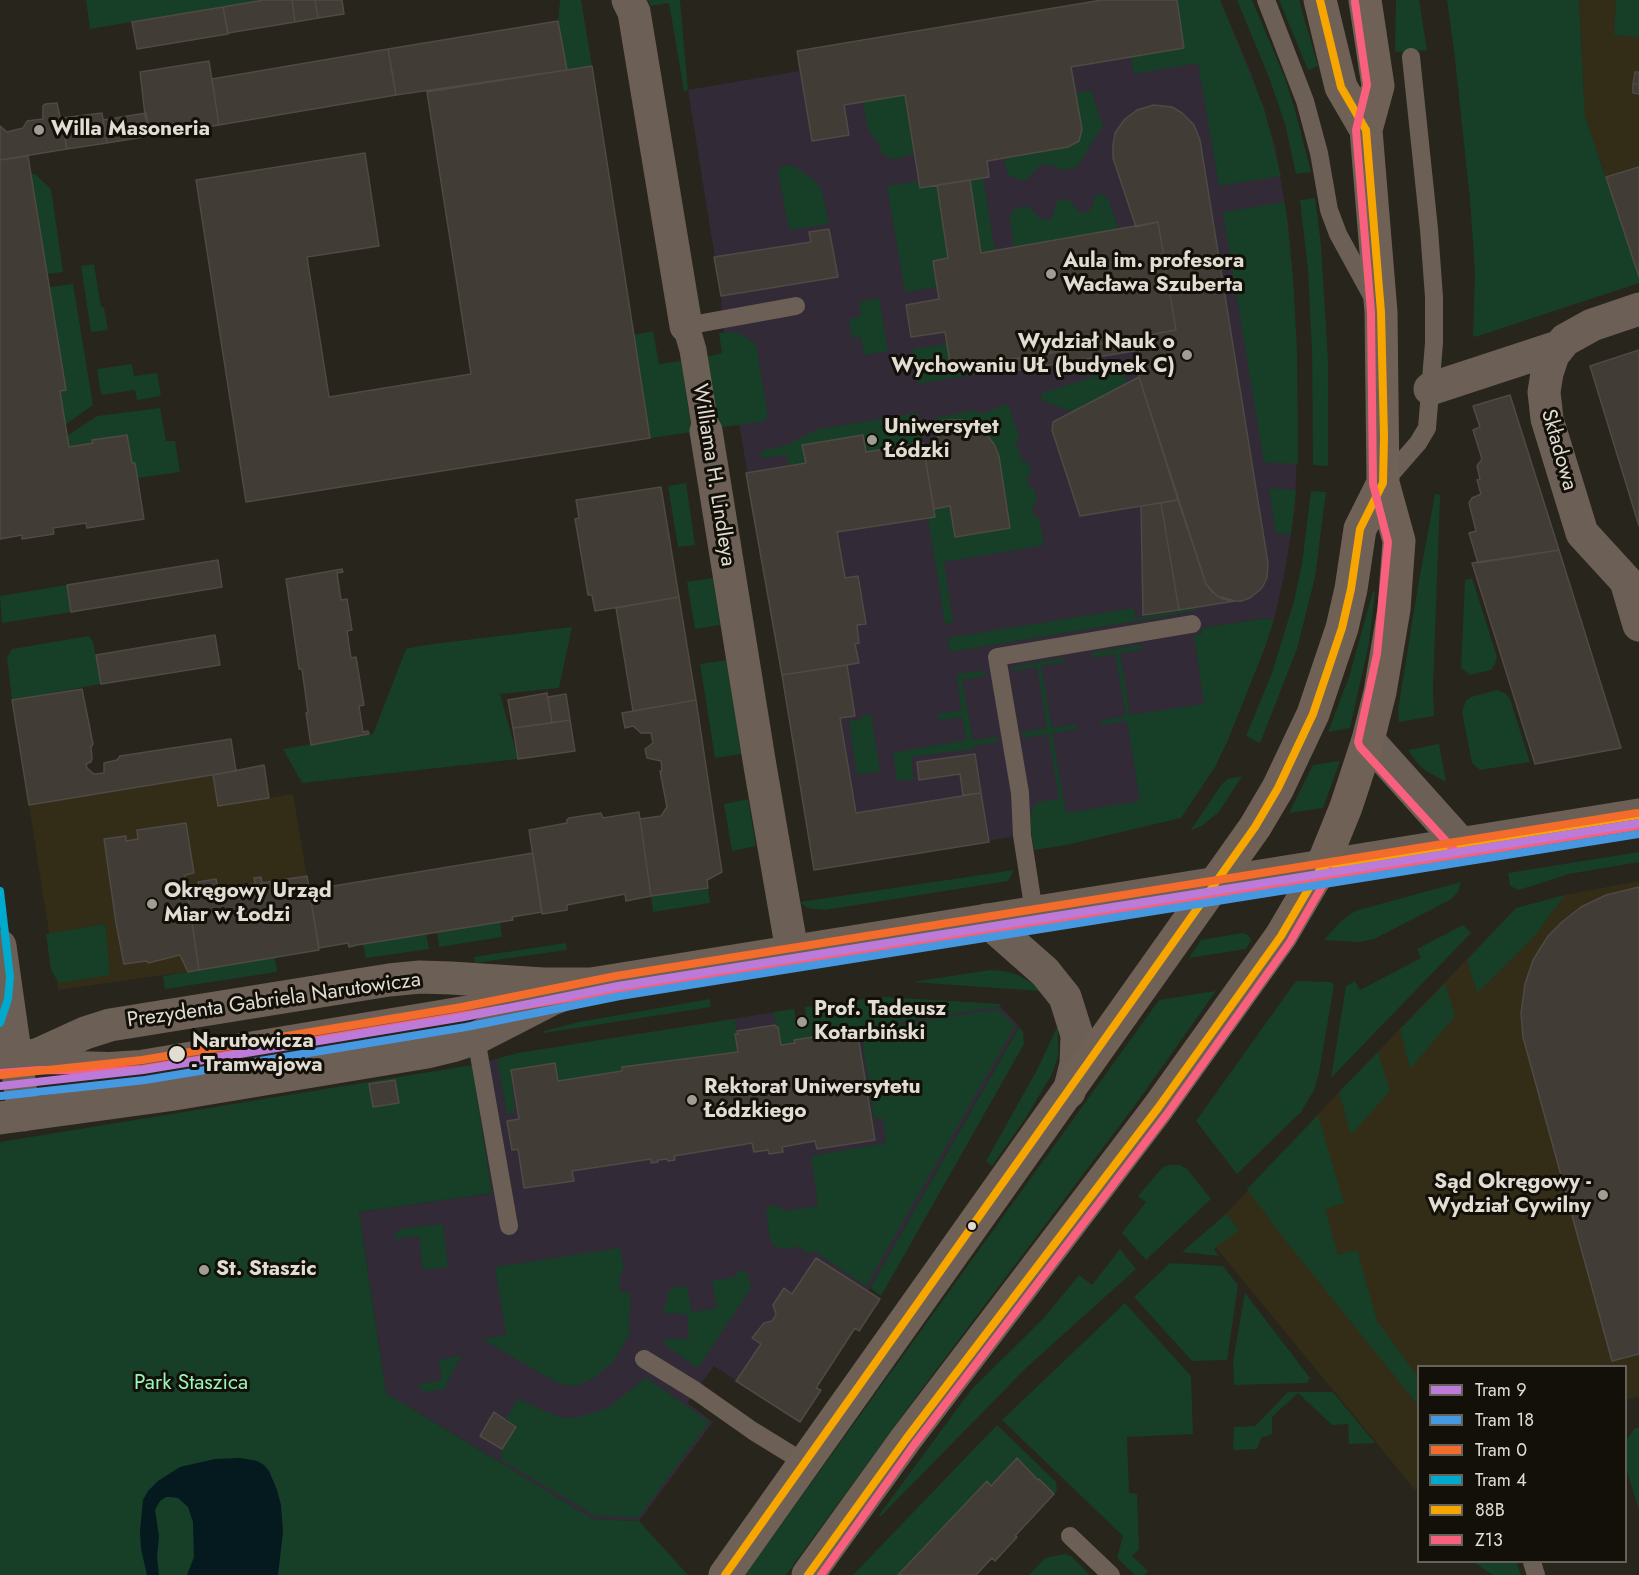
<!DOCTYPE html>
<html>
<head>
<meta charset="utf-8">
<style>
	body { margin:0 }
	#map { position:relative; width:1639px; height:1575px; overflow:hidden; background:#28251c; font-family:Jost,sans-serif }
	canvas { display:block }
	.legend { position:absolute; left:1417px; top:1365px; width:210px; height:198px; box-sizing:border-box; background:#131009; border:2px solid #65625a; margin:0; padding:8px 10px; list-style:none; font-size:18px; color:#e1ddd3 }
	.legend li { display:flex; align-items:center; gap:12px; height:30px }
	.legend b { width:30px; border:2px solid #65625a }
</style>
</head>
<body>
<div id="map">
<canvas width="1639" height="1575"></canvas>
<ul class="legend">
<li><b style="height:8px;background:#bd7bd9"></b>Tram 9</li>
<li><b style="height:8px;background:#4699e1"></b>Tram 18</li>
<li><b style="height:8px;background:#f36c2b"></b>Tram 0</li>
<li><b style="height:8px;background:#00a9ce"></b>Tram 4</li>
<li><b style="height:8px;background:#f7a600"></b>88B</li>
<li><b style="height:8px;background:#f8607d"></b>Z13</li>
</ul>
</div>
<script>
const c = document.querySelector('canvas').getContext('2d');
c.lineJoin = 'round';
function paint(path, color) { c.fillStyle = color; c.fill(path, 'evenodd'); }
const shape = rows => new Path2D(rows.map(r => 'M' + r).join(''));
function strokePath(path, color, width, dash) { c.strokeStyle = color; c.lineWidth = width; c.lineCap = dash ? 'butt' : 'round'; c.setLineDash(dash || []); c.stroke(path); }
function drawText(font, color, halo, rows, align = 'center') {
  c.font = font + ' Jost,sans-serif'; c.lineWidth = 6; c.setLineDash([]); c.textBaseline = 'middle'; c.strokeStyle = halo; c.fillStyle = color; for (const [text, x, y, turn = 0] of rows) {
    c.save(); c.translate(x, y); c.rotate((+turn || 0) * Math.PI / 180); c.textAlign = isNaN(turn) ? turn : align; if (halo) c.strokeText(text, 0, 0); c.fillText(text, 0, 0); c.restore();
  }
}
paint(shape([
	[1579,0,1639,0,1639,277,1585,116],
	[264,765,269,798,293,794,319,950,199,970,58,990,29,805],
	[1639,881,1639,1397,1626,1400,1626,1366,1418,1366,1418,1488,1415,1490,1204,1233,1226,1214,1339,1092,1516,908,1565,895]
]), '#332c17');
paint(shape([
	[1102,0,1220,0,1251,73,1275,146,1288,223,1293,278,1298,419,1295,507,1285,571,1274,620,1268,618,1201,628,1211,692,1159,798,1022,835,814,870,733,387,722,319,721,296,688,90,799,71,797,51],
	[881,997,1000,1004,1000,1006,1019,1026,870,1288,868,1291,880,1299,859,1331,855,1328,816,1387,821,1390,800,1422,714,1366,687,1403,713,1422,639,1521,593,1519,386,1393,359,1212,492,1193,472,1065,518,1053,794,1009,796,1027,807,1026,805,1007]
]), '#322a37');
paint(shape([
	[86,0,264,0,90,29],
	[560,0,581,0,592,66,567,70,558,21],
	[648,0,680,0,688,90,684,91,669,3,651,6],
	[1177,0,1220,0,1264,108,1281,176,1219,186,1198,63,1134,74,1131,57,1184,48],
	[1237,0,1252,0,1285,78,1295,110,1311,172,1296,174,1285,124,1270,80],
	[1279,0,1299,0,1318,66,1308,70],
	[1396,0,1419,0,1427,50,1395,52],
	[1447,0,1579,0,1585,116,1639,277,1639,283,1475,337,1473,335,1475,271,1470,200,1454,50],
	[1616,0,1639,0,1639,37,1614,35],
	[1091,91,1103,126,1078,165,1074,168,1064,170,1046,164,1041,165,1026,180,1020,180,1010,176,1007,171,1004,159,1068,147,1078,141,1076,93],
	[905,95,914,153,896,159,890,158,882,153,877,141,868,129,863,102],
	[788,165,794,166,816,182,822,191,829,224,789,230,778,171,782,166],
	[31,174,35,174,51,189,63,272,47,274],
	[983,178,995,251,981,253,970,180],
	[919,181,921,188,937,185,948,258,937,287,905,292,887,186],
	[1101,193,1108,199,1119,230,1014,248,1010,218,1012,212,1016,208,1029,206,1039,218,1048,220,1052,218,1056,204,1060,200,1070,200,1079,212,1087,213,1092,208,1095,196],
	[1315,198,1321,245,1328,362,1328,466,1313,465,1312,350,1308,270,1300,200],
	[1285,202,1293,278,1297,349,1298,464,1264,462,1223,212],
	[94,264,101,307,104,307,108,330,91,332,81,266],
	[73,284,93,405,65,425,60,391,65,390,49,287],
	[879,298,888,351,864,355,861,337,852,338,849,319,861,316,859,302],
	[653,331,659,364,681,361,692,432,650,438,634,335],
	[728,332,738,333,756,344,768,416,765,420,760,422,716,428,705,357,722,353,719,333],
	[947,344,951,370,980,365,981,373,919,384,913,349],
	[132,364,134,376,157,373,161,396,137,400,135,390,101,395,97,369],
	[1122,367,1127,383,1072,412,1043,401,1040,394],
	[1008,404,1020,439,1015,441,1023,462,1027,461,1032,474,1027,475,1029,488,1034,488,1037,503,1032,505,1034,517,1039,517,1044,545,944,562,953,622,945,624,928,518,935,517,934,509,950,506,955,537,1010,527,999,456,991,439,977,427,967,422,955,420,935,422,935,418,975,410,980,414],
	[160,408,166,441,175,441,180,472,137,478,135,463,132,463,127,435,93,440,93,443,69,447,67,436,97,416],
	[918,413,923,443,866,452,863,435,803,445,806,463,789,466,786,455,762,458,761,451,787,445,819,429],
	[686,483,695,545,678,547,668,486],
	[1269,488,1296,490,1291,535,1276,533],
	[1311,491,1326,492,1315,577,1297,649,1260,743,1246,736,1272,673,1294,601,1302,564],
	[1435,494,1440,495,1433,689,1434,716,1399,722,1398,710,1418,586],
	[713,578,720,625,695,629,687,582],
	[1472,578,1497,657,1495,664,1491,670,1470,675,1461,668,1465,580],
	[67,585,71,612,2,623,0,596],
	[1373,591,1375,593,1369,643,1350,728,1328,732,1349,677],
	[1134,608,1135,618,1198,608,1190,612,950,652,947,638],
	[1268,618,1274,620,1264,650,1228,740,1215,767,1181,818,1066,845,1034,850,1030,824,1032,809,1038,802,1059,799,1048,734,1023,738,1022,732,1047,728,1037,667,1012,671,1013,667,1061,658,1064,659,1066,662,1041,666,1052,728,1076,724,1077,729,1052,733,1066,813,1140,801,1127,721,1102,725,1101,720,1126,716,1115,654,1091,658,1092,654,1094,652,1139,645,1144,649,1120,653,1130,715,1204,704,1194,635,1202,634,1201,628],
	[572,627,559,688,500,694,518,759,302,783,283,749,373,734,406,649,425,645],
	[89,636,93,642,101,684,12,700,7,657,12,649],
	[726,660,741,754,715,758,700,664],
	[980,671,984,672,987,675,962,680,973,740,997,737,998,742,974,746,974,749,911,757,914,779,897,781,893,753,966,740,962,717,939,720,938,714,961,710,957,677,959,674],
	[1497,690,1505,693,1510,699,1530,762,1480,770,1472,763,1462,712,1466,701,1471,697],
	[871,714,880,771,857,775,849,721,862,719,862,715],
	[1439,744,1446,782,1426,771,1418,764,1408,750],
	[1340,761,1323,808,1289,813,1313,765],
	[1242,776,1219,812,1203,825,1190,831,1222,784,1228,779],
	[748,799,756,846,732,851,724,804],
	[1639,852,1639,862,1569,874,1519,890,1510,886,1508,873],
	[1014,870,1008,881,825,910,807,908,800,902],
	[1461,882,1458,892,1450,900,1374,939,1360,942,1324,940,1340,922,1355,911],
	[708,888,710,903,653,912,651,896],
	[1565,895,1531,940,1477,993,1467,960,1516,908],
	[500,922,502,937,439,947,437,932],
	[105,924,110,975,60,983,57,980,51,970,46,934],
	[1463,925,1471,933,1331,1078,1346,986,1355,981,1360,990,1421,958,1417,949],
	[1243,933,1248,935,1251,940,1246,949,1189,958,1201,940],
	[426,934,429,949,366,958,363,944],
	[566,943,567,950,475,963,474,957],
	[275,957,277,972,165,989,163,976],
	[990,970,1004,971,1018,975,1032,983,1040,991,912,982],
	[1296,981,1331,982,1334,985,1319,1073,1314,1090,1301,1112,1237,1174,1196,1121],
	[1445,984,1455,1016,1410,1069,1400,1029],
	[1216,991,1133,1108,921,1390,786,1575,745,1575,1159,1000],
	[881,997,1000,1004,1000,1006,795,1040,795,1043,781,1045,773,1012,794,1009,797,1028,808,1026,805,1007],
	[710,999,711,1007,544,1033,544,1031,579,1022],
	[998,1009,1015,1026,866,1286,814,1251,808,1253,798,1246,792,1249,780,1248,773,1245,770,1238,766,1211,769,1206,774,1205,779,1206,784,1211,818,1206,811,1156,886,1143,883,1118,874,1119,861,1031],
	[735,1019,738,1052,622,1067,622,1071,558,1081,555,1064,511,1071,515,1113,507,1114,497,1059,518,1053],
	[1058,1025,1058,1056,1052,1074,1025,1119,992,1166,986,1161,1037,1070],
	[1019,1027,1023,1032,1024,1044,881,1296,870,1288],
	[420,1034,424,1037,162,1086,160,1076],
	[1378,1052,1390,1091,1351,1135,1339,1092],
	[472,1065,492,1193,359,1212,386,1393,593,1519,639,1521,688,1575,0,1575,0,1142],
	[1318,1115,1344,1203,1325,1209,1338,1255,1357,1250,1377,1321,1418,1377,1418,1405,1289,1245,1247,1189],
	[1170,1165,1180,1165,1187,1169,1211,1199,1146,1260,1122,1233,1146,1202,1138,1196,1163,1167],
	[1226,1214,1239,1230,1214,1249,1219,1256,1182,1252],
	[443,1224,448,1267,423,1270,419,1236,394,1239,396,1232,401,1229],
	[620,1248,624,1272,620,1273,620,1292,630,1293,629,1336,613,1362,594,1378,576,1386,559,1384,482,1339,506,1335,495,1267],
	[1120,1249,1136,1269,1026,1368,881,1516,879,1515,971,1390,1044,1318,1079,1275,1092,1285],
	[1170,1263,1223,1266,1238,1285,1227,1360,1192,1361,1134,1297],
	[742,1270,748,1274,751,1288,698,1368,668,1347,665,1344,664,1339,689,1339,687,1314,663,1313,669,1292,673,1288,687,1286,692,1312,717,1308,712,1281,735,1277,736,1273],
	[1245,1293,1310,1378,1307,1383,1234,1385,1233,1361],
	[1125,1303,1191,1376,1193,1434,1127,1437,1129,1493,1137,1494,1139,1549,1132,1556,1148,1571,1144,1575,1135,1575,1117,1558,1123,1536,1002,1420],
	[462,1355,444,1389,426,1392,419,1387,418,1385,442,1380,439,1360],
	[644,1379,648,1379,709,1422,638,1518,594,1515,501,1460,502,1449,515,1427,506,1419,518,1399,551,1414,564,1418,579,1417,608,1408],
	[1288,1392,1333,1392,1375,1443,1349,1444,1348,1424,1332,1425,1298,1393,1272,1417,1272,1434,1261,1438,1257,1449,1233,1450,1234,1427,1255,1426],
	[997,1425,1056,1482,1057,1490,1054,1494,1039,1479,991,1486,986,1481,898,1575,853,1575],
	[1639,1427,1639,1510,1626,1468,1626,1441,1634,1429],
	[1065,1554,1071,1556,1090,1575,1029,1575,1045,1558],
	[1473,1562,1516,1562,1521,1575,1493,1575]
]), '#173e26');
paint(shape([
	[240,1458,257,1461,264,1465,269,1471,277,1490,281,1505,283,1532,278,1575,187,1575,194,1557,193,1522,188,1507,178,1498,171,1497,166,1497,160,1501,155,1510,159,1536,157,1557,159,1575,147,1575,141,1549,140,1531,143,1500,148,1491,158,1481,180,1467,215,1459]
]), '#041a1f');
const building = shape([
	[264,0,292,0,295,22,228,33,223,7,264,0],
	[292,0,315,0,318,18,295,22,292,0],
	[315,0,342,0,344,14,318,18,315,0],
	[1102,0,1177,0,1184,48,1071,67,1082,129,1079,141,1068,147,987,161,989,177,920,188,905,95,844,105,849,135,812,141,797,51,1102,0],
	[223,7,228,34,137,49,132,22,223,7],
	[558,21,567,70,396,95,388,49,558,21],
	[388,49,396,95,219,125,212,79,388,49],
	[209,61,219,125,150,136,145,115,140,72,209,61],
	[592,66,650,438,246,502,196,180,365,153,379,246,307,257,329,397,471,374,427,92,592,66],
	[1635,72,1639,72,1639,84,1633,84,1635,72],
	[1633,84,1639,84,1639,94,1633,93,1633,84],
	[57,103,67,149,0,160,0,126,7,132,23,128,27,121,43,119,43,106,45,104,57,103],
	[1154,105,1172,107,1182,113,1194,125,1200,140,1268,563,1267,578,1262,588,1250,598,1241,601,1231,601,1221,598,1212,592,1206,584,1139,377,1140,337,1176,330,1158,222,1136,227,1113,158,1113,145,1115,133,1125,119,1137,110,1154,105],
	[102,113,107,143,67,149,62,118,102,113],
	[146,113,150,136,107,143,103,120,146,113],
	[28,156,66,390,60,391,69,447,93,443,92,440,127,435,132,463,135,463,144,519,87,528,86,523,53,528,54,534,22,539,22,535,0,539,0,160,28,156],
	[1639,167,1639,277,1606,177,1639,167],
	[970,180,981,253,1158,222,1176,330,951,370,945,332,911,337,906,305,939,299,933,261,948,258,937,185,970,180],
	[829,229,838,277,721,296,714,257,811,242,809,232,829,229],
	[1140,337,1140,350,1001,373,999,362,1140,337],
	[1639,350,1639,526,1590,366,1639,350],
	[1139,377,1178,500,1080,516,1052,430,1053,422,1139,377],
	[1510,395,1559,550,1478,563,1469,533,1476,531,1469,503,1472,498,1481,494,1477,480,1480,479,1477,466,1482,459,1473,430,1480,427,1473,406,1510,395],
	[948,420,962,420,972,424,987,435,994,444,999,456,1010,528,955,537,950,506,934,509,923,446,939,444,935,422,948,420],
	[863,435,866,452,923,443,935,517,837,532,845,578,858,576,866,624,857,625,859,643,855,644,859,663,782,675,746,473,806,463,802,445,863,435],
	[661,487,679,597,595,611,592,595,588,595,584,571,575,519,579,518,576,500,661,487],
	[1178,500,1206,584,1217,596,1235,601,1179,610,1161,503,1178,500],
	[1161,503,1179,610,1143,615,1141,506,1161,503],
	[1559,550,1621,748,1535,764,1472,563,1559,550],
	[218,560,222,587,71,612,67,585,218,560],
	[342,569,343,572,337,573,341,600,347,599,352,630,347,631,351,658,356,657,364,705,359,706,363,732,368,731,369,734,311,745,306,713,308,713,302,669,299,669,286,579,342,569],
	[679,597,696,700,633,711,616,608,679,597],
	[215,635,220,665,101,684,96,655,215,635],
	[847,665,855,716,840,718,856,813,981,793,989,842,814,870,782,675,847,665],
	[82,689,93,744,91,747,92,758,91,762,86,764,87,768,94,774,104,773,104,763,117,760,120,756,231,739,236,771,29,805,12,700,82,689],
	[547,693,552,723,513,728,508,700,547,693],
	[566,694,570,720,552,723,548,697,566,694],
	[696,700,722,872,707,880,708,888,651,896,640,819,661,816,667,807,660,771,662,771,661,761,647,758,645,749,653,743,651,733,641,733,633,726,625,728,622,713,696,700],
	[570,720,575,751,518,759,513,728,570,720],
	[975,754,981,793,963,795,960,774,919,780,917,762,975,754],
	[264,765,269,798,218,806,213,775,264,765],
	[639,812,651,896,626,901,625,894,567,905,567,910,542,914,529,830,567,823,567,820,569,818,601,813,603,818,639,812],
	[186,823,194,873,185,875,199,970,188,972,180,955,148,963,147,961,124,964,116,923,104,839,126,836,126,841,138,839,137,830,186,823],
	[533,853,542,912,512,917,513,920,357,945,349,947,348,943,319,948,309,890,533,853],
	[307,876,319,950,199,970,188,894,200,893,198,882,216,879,218,888,255,884,254,878,261,877,262,883,307,876],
	[1639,887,1639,1354,1612,1361,1523,1037,1521,1013,1525,984,1533,960,1548,936,1562,922,1581,907,1606,895,1639,887],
	[775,1025,776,1027,778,1027,781,1045,795,1043,794,1040,857,1030,875,1140,817,1149,815,1141,782,1147,783,1152,769,1154,768,1150,754,1152,752,1143,674,1156,675,1160,668,1161,667,1159,658,1160,658,1162,651,1163,651,1159,572,1171,574,1181,524,1188,518,1149,512,1150,507,1121,519,1119,511,1070,555,1063,558,1081,622,1071,622,1067,738,1052,735,1034,738,1034,737,1031,775,1025],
	[395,1080,399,1103,373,1107,369,1084,395,1080],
	[816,1258,880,1299,859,1331,855,1328,816,1388,821,1390,800,1422,736,1381,761,1344,752,1338,764,1323,772,1321,776,1314,773,1305,784,1288,792,1294,816,1258],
	[494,1412,516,1427,502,1449,480,1436,494,1412],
	[1017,1458,1038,1480,1039,1479,1054,1494,1015,1536,1017,1537,995,1561,992,1558,976,1575,898,1575,987,1481,991,1486,1017,1458]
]);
paint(building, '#413c36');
strokePath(building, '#4f4a44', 1.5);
strokePath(shape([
	[1266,0,1305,101,1319,153,1329,210,1338,234,1373,298],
	[686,326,796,306],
	[1383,483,1418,443,1427,428,1434,343,1434,297,1429,229,1411,57],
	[1034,912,1022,835,1020,793,997,657,1192,624],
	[476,1038,509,1226],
	[42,1059,109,1061,141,1059,531,994],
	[644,1359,696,1391,753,1431,805,1463],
	[1070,1536,1111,1575],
	[1532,1562,1536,1575]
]), '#6c5f55', 18);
strokePath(shape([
	[686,326,693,350,706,431]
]), '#6c5f55', 27);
strokePath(shape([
	[628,0,634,12,686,326],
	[1639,309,1592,325,1565,340,1553,355,1547,373,1544,392,1547,419,1582,533,1626,581,1639,625],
	[1430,389,1558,347],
	[706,431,760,766,792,951]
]), '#6c5f55', 33);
strokePath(shape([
	[1368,740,1455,837,1462,843],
	[986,920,1045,972,1065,997,1077,1035,1076,1064,1069,1092],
	[0,946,24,1115],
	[0,1063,39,1054,85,1033,110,1025,389,980,420,977,451,978,543,984,591,984,1639,815],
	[0,1118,168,1095,427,1052,452,1046,476,1038,552,999,578,989]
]), '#6c5f55', 33);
strokePath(shape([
	[1320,0,1341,87,1366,130],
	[725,1575,1255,827,1278,788,1313,714,1342,628,1351,589,1360,529,1383,483],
	[808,1575,906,1439,1158,1108,1281,936,1322,866,1346,807,1368,740,1380,692,1394,609,1399,541,1383,483,1381,312,1366,130,1378,86,1365,0]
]), '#6f6155', 33);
strokePath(shape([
	[1322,866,1639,815],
	[725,1575,1255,827,1278,788,1313,714,1342,628,1351,589,1360,529,1383,483,1384,437,1381,312,1366,130,1341,87,1320,0],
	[808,1575,906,1439,1158,1108,1281,936,1322,866]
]), '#f7a600', 8);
strokePath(shape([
	[1355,2,1367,85,1356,130,1371,312,1373,484,1388,542,1377,654,1358,742,1360,747,1455,851],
	[1,1073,40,1070,109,1071,143,1069,719,973,1639,826],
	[821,1575,914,1445,1167,1114,1290,942,1331,871]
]), '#f8607d', 8);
strokePath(shape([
	[0,1086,143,1070,464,1017,618,986,1639,823]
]), '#bd7bd9', 8);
strokePath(shape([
	[1,1096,145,1080,466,1027,620,996,1639,834]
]), '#4699e1', 8);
strokePath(shape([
	[0,1075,142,1060,462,1007,616,976,1637,813]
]), '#f36c2b', 8);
strokePath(shape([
	[0,891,10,977,8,999,0,1023]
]), '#00a9ce', 8);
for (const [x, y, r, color] of [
	[39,130,6,"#a09d93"],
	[1051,274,6,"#a09d93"],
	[1187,355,6,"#a09d93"],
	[872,440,6,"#a09d93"],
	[152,904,6,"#a09d93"],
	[802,1022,6,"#a09d93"],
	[177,1054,9,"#e1ddd3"],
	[692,1100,6,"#a09d93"],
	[1603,1195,6,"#a09d93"],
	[972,1226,5,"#e1ddd3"],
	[204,1270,6,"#a09d93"]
]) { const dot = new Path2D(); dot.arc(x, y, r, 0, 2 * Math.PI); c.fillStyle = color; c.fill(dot); strokePath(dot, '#131009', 2); }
drawText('bold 21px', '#e1ddd3', '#131009', [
	["Willa Masoneria",51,130],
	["Aula im. profesora",1063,262],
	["Wacława Szuberta",1063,286],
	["Wydział Nauk o",1175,343,"right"],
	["Wychowaniu UŁ (budynek C)",1175,367,"right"],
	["Uniwersytet",884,428],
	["Łódzki",884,452],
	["Okręgowy Urząd",164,892],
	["Miar w Łodzi",164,916],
	["Prof. Tadeusz",814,1010],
	["Kotarbiński",814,1034],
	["Rektorat Uniwersytetu",704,1088],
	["Łódzkiego",704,1112],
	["Sąd Okręgowy -",1591,1183,"right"],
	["Wydział Cywilny",1591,1207,"right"],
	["St. Staszic",216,1270]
], 'left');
drawText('21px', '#e1ddd3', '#131009', [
	["Składowa",1558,450,74],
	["Williama H. Lindleya",713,475,81],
	["Prezydenta Gabriela Narutowicza",274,1001,-8]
]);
drawText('bold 21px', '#e1ddd3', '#131009', [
	["Narutowicza",192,1042],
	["- Tramwajowa",192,1066]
], 'left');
drawText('21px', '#98f6b9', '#131009', [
	["Park Staszica",191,1384]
]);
</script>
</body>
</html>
